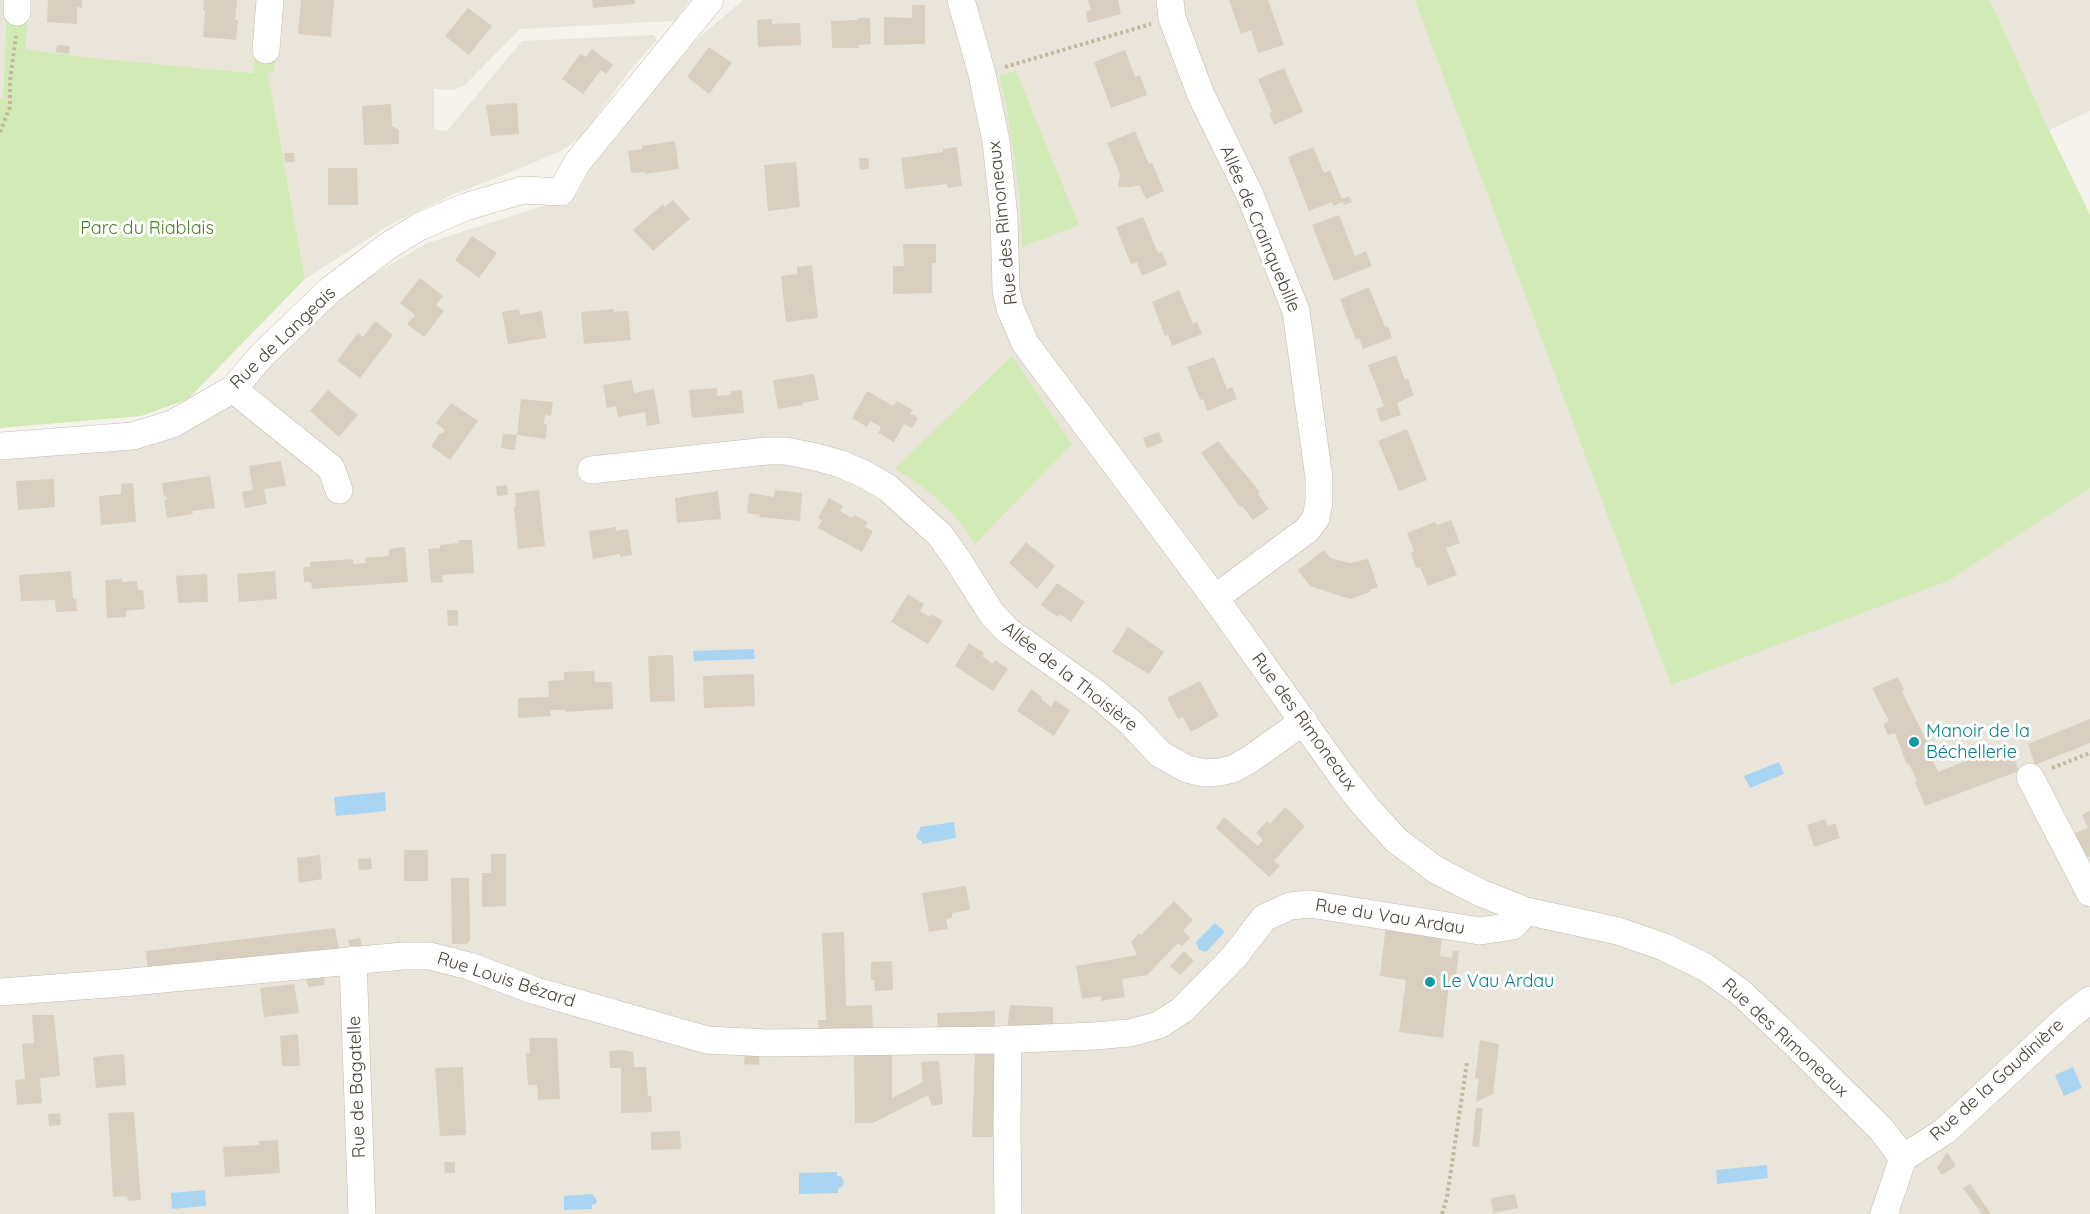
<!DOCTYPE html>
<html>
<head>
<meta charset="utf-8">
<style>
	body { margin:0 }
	canvas { display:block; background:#f6f3ec }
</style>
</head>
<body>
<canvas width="2090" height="1214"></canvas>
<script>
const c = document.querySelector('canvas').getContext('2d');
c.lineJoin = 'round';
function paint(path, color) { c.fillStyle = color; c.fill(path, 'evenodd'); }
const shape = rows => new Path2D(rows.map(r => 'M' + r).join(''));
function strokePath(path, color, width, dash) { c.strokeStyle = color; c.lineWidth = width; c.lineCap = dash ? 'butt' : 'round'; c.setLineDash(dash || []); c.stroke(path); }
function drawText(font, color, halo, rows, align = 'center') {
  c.font = font + ' Quicksand,sans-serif'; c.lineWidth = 6; c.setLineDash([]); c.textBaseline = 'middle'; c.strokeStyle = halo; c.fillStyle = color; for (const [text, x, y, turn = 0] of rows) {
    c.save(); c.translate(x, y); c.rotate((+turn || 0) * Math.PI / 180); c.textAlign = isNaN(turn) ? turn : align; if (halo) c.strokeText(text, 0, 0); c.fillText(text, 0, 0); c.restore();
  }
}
paint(shape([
	[0,0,7,0,3,98,0,98],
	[28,0,260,0,254,73,80,57,26,50],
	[281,0,690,0,675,21,520,29,464,86,453,90,434,89,434,129,447,131,522,41,654,35,657,40,628,73,581,137,561,151,511,172,452,195,388,226,305,279,268,73,274,73],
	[743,0,1415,0,1950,580,2090,488,2090,1214,0,1214,0,446,172,424,299,318,427,243,577,195,592,164,688,47],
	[1990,0,2090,0,2090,111,2049,130]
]), '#eae5da');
paint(shape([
	[1415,0,1990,0,2049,130,2090,215,2090,488,1950,580,1671,685],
	[7,1,28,3,26,49,83,57,253,73,258,27,278,30,274,73,268,73,305,279,188,399,141,416,0,428,0,98,3,98],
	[1016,71,1079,225,1022,247,1020,198,1007,108,999,75],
	[1012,356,1072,444,975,544,962,525,948,509,928,491,895,468]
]), '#d2eab5');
paint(shape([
	[754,649,755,659,694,661,693,651],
	[1779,762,1784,774,1750,788,1744,776],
	[385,792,386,811,336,816,334,797],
	[954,822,956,838,922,844,922,841,917,839,916,835,920,830,920,827],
	[1215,923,1225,932,1206,952,1199,950,1196,942],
	[2073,1067,2082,1088,2064,1096,2055,1075],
	[1767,1165,1768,1178,1717,1184,1716,1170],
	[837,1172,837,1176,841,1176,844,1181,842,1187,838,1189,838,1193,799,1194,799,1173],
	[205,1190,206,1206,172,1209,171,1193],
	[592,1194,597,1200,596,1204,592,1205,592,1209,564,1210,564,1196]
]), '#a9d4f2');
paint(shape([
	[48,0,82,0,82,8,77,7,77,24,47,22],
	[204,0,237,0,235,20,238,20,236,40,203,37,205,11,203,10],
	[301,0,334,0,331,37,298,34],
	[592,0,635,0,635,4,593,8],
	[1088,0,1118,0,1121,14,1088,23,1086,12,1091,10],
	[1229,0,1268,0,1284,45,1258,53,1251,30,1241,34],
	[912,5,925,5,925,44,884,45,884,17,912,18],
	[468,8,492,26,469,55,445,36],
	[858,18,870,18,871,44,858,45,859,48,832,48,831,21,858,20],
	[772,19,772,24,800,23,801,45,758,47,757,20],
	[57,45,70,46,69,54,56,52],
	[709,47,732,63,709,94,687,77],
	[592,49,613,65,606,74,601,70,583,94,562,79,580,54,586,57],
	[1125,50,1135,77,1140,75,1147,95,1111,108,1094,62],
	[1284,68,1303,112,1274,125,1269,113,1272,112,1258,79],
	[517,103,519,134,491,136,486,105],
	[391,104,392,126,399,130,399,144,364,145,362,106],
	[1135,131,1149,164,1152,163,1164,191,1146,199,1139,185,1132,187,1118,187,1120,174,1107,143],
	[675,141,679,169,645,174,645,172,631,173,628,151,642,149,642,146],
	[957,147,962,186,948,188,947,184,905,189,901,158,943,152,943,149],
	[1313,147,1324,173,1330,170,1342,199,1349,196,1352,202,1344,205,1343,202,1333,206,1332,202,1309,211,1288,157],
	[284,153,294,153,295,162,285,162],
	[859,158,868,158,869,169,860,170],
	[796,162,800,207,768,211,764,165],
	[328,168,357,168,358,205,328,205],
	[673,200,690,219,653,251,633,230,663,204,665,207],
	[1339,215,1355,256,1366,251,1372,266,1334,281,1312,225],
	[1143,217,1158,253,1162,252,1167,265,1142,276,1137,262,1131,264,1116,227],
	[472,236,497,253,479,278,455,260],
	[903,244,936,244,936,263,932,263,932,293,893,294,893,266,904,266],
	[812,265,818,318,786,322,781,276,797,274,797,267],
	[420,278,443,296,436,305,444,311,424,337,407,324,415,315,400,303],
	[1369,287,1385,327,1388,326,1392,338,1363,349,1359,338,1356,340,1340,299],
	[1179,290,1193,324,1197,322,1202,334,1172,346,1168,335,1165,336,1152,302],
	[519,309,520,315,542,311,546,338,508,344,502,312],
	[614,309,614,312,628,311,631,340,584,344,581,312],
	[375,321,393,335,360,378,337,361,358,333,363,337],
	[1396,355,1405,380,1408,379,1414,395,1397,403,1401,415,1381,422,1376,409,1384,406,1368,365],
	[1214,357,1227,389,1232,387,1237,399,1207,411,1203,399,1200,400,1187,367],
	[814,374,819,400,803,403,803,405,778,409,773,380],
	[632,380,634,393,654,389,660,424,647,426,645,412,618,417,616,406,607,408,603,385],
	[717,388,717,396,731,395,730,391,742,390,744,413,692,418,689,390],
	[328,390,358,415,339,437,310,411],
	[867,391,893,406,897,401,913,410,910,413,918,418,912,428,904,424,894,442,878,433,881,427,870,421,867,427,852,418],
	[521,399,553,402,551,416,545,415,544,424,547,424,546,439,517,435],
	[451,403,478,421,450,460,431,446,440,433,442,434,445,430,436,423],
	[1407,429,1427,480,1399,491,1378,441],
	[1159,432,1163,442,1147,448,1143,438],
	[503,434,517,435,515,450,501,448],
	[1218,441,1260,492,1258,494,1269,509,1253,520,1242,506,1240,507,1201,453],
	[281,461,286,486,264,489,267,504,245,508,242,492,253,490,249,466],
	[210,476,215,508,192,511,193,514,167,518,164,500,167,500,166,496,164,497,162,483],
	[54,479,55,507,18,510,16,481],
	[133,483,136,522,101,525,99,496,121,494,121,484],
	[507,485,508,495,497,496,496,486],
	[539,490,545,546,518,549,514,507,516,507,515,493],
	[775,490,802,493,800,521,759,517,760,515,747,513,749,493,774,497],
	[718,491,721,519,677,523,675,498],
	[829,498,843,506,840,511,852,518,854,515,868,522,865,527,873,531,862,552,818,528,822,520,818,518],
	[1451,520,1460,543,1446,548,1457,575,1428,586,1420,567,1416,568,1411,553,1414,551,1407,533,1435,522,1437,525],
	[616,527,616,531,628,529,632,555,620,557,620,554,593,559,589,531],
	[458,540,472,540,474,573,442,575,443,582,431,583,428,549,440,548,440,545,459,543],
	[1026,542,1055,566,1037,589,1009,563],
	[405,547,408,582,312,589,311,582,304,582,303,567,310,567,310,562,353,559,353,564,366,563,365,558,389,556,389,549],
	[1324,550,1330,558,1350,563,1368,559,1378,587,1369,590,1370,592,1350,599,1310,586,1298,570],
	[71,571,73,599,76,598,77,611,56,612,55,600,21,601,19,575],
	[275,571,277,599,239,602,237,574],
	[207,574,208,602,178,603,176,576],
	[122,579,122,582,137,581,138,590,143,590,145,609,126,611,126,617,107,618,105,580],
	[1057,583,1085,602,1071,622,1060,614,1058,617,1041,605],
	[908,594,924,604,920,611,930,617,931,614,943,621,928,644,891,622],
	[447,610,458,610,458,625,448,626],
	[1128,627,1164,652,1149,674,1112,652],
	[969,643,984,653,982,656,993,664,995,660,1008,669,993,691,955,666],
	[673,655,675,701,650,702,648,656],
	[594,671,595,682,612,682,613,709,565,712,566,710,550,710,551,716,518,718,518,698,549,697,548,681,564,680,564,672],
	[754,674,755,706,704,708,703,676],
	[1898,677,1904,690,1902,692,1933,753,1930,754,1938,772,2008,744,2019,771,1925,806,1915,782,1917,781,1909,764,1907,765,1895,733,1888,735,1884,727,1884,724,1889,721,1872,688],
	[1200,681,1219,716,1191,732,1183,717,1178,719,1167,698],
	[1031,689,1042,697,1041,699,1051,707,1055,700,1070,710,1054,736,1017,711],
	[2090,719,2090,743,2035,765,2028,744],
	[1285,807,1305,826,1274,861,1280,866,1269,877,1216,828,1224,817,1258,846,1263,840,1256,833,1267,821,1270,824],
	[2090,811,2090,856,2086,858,2075,833,2088,828,2082,815],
	[1825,819,1828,826,1835,823,1840,838,1814,847,1807,825],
	[404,850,428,850,428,881,404,881],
	[491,854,506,854,506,906,482,907,482,873,491,873],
	[320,855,322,879,299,883,297,858],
	[371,858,372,869,359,870,358,859],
	[451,878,469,878,470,940,467,944,452,944],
	[966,886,970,910,952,913,952,918,946,919,948,929,929,932,922,893],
	[1174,901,1193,920,1183,930,1190,938,1182,946,1178,943,1147,975,1122,979,1125,997,1101,1001,1101,996,1082,999,1076,966,1137,955,1131,942,1139,933,1141,935],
	[1386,925,1442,935,1440,956,1452,958,1453,951,1459,951,1455,984,1449,984,1443,1038,1399,1032,1406,980,1380,976],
	[335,928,339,950,148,973,146,951],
	[844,932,846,1006,872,1005,873,1033,819,1036,818,1020,826,1020,822,933],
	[360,938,362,946,350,948,348,940],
	[1184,951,1194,961,1180,975,1170,966],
	[892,961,893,990,875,991,874,980,871,980,871,962],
	[322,969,325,985,308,987,305,971],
	[294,984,299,1013,264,1017,260,988],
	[1010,1005,1053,1007,1053,1031,1007,1031],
	[995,1011,995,1031,938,1032,937,1013],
	[32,1015,54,1015,60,1076,40,1078,42,1103,17,1105,15,1080,25,1079,22,1044,34,1043],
	[298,1034,300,1066,282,1066,280,1036],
	[529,1038,557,1038,560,1099,538,1100,537,1085,528,1085,526,1053,530,1053],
	[1480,1040,1499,1044,1493,1094,1476,1102,1479,1079,1475,1078],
	[892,1045,892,1098,923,1082,921,1062,939,1061,943,1104,932,1106,928,1095,873,1123,855,1123,854,1046],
	[623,1050,633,1052,634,1067,646,1067,648,1096,651,1096,652,1112,621,1113,621,1068,610,1068,609,1051],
	[745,1050,760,1051,759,1065,744,1064],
	[975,1053,1001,1054,996,1137,972,1137],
	[124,1054,126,1085,96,1088,93,1057],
	[463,1067,466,1135,440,1136,435,1068],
	[1476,1108,1483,1108,1479,1147,1472,1146],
	[134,1112,141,1200,128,1201,127,1196,113,1197,108,1113],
	[60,1113,61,1125,49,1126,48,1114],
	[680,1131,681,1149,651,1150,651,1132],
	[278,1140,280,1173,225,1177,223,1147,259,1145,259,1141],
	[1947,1152,1956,1166,1942,1175,1937,1168],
	[444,1162,455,1162,455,1173,445,1173],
	[1970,1184,1991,1214,1982,1214,1963,1188],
	[1515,1194,1518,1208,1493,1213,1491,1198]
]), '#d8cfc1');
const street = shape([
	[961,0,982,74,996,141,1004,217,1006,290,1010,308,1025,343,1215,598,1344,779,1367,808,1396,840,1436,870,1481,893,1526,911,1618,931,1664,947,1705,967,1740,992,1794,1043,1881,1129,1903,1158],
	[1170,0,1172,18,1201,95,1250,195,1296,311,1319,478,1319,502,1316,518,1307,530,1215,598],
	[17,12,17,0],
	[266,50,270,0],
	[233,389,331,468,339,490],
	[0,446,133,436,172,424,233,389,262,355,330,290,388,246,419,227,465,207,523,190,561,192,577,163,710,0],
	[591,470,767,451,786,451,816,457,841,464,864,474,888,488,940,535,957,559,992,614,1008,631,1097,694,1131,723,1160,754,1187,769,1204,773,1219,772,1233,769,1249,760,1304,721],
	[2030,777,2090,893],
	[353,960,362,1214],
	[0,992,121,983,403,956,430,956,469,966,536,991,707,1040,767,1043,996,1040,1094,1036,1130,1033,1159,1025,1182,1010,1234,957,1264,918,1290,906,1310,904,1480,931,1513,926,1526,911],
	[1008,1039,1007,1125,1008,1214],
	[1903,1158,1945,1131,2068,1017,2090,1000],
	[1884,1214,1903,1158]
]);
strokePath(street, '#c2bbae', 28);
strokePath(shape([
	[1005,67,1151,24],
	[0,132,10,107,10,81,16,36],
	[2052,768,2090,753],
	[1442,1214,1447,1197,1467,1062]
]), '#c4b79f', 4, [3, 3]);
strokePath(street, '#fff', 27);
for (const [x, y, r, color] of [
	[1914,742,6,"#0f9aa8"],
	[1430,982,6,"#0f9aa8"]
]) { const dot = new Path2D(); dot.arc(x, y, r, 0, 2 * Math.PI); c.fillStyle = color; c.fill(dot); strokePath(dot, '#fff', 2); }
drawText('18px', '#4b4439', '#fff', [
	["Rue des Rimoneaux",1003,223,-96],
	["Allée de Crainquebille",1260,229,67],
	["Rue de Langeais",283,338,-44],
	["Allée de la Thoisière",1070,677,38],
	["Rue des Rimoneaux",1304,722,54],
	["Rue du Vau Ardau",1390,917,9],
	["Rue Louis Bézard",506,980,18],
	["Rue des Rimoneaux",1785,1038,43],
	["Rue de la Gaudinière",1997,1080,-42],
	["Rue de Bagatelle",357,1087,-92]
]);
drawText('18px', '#4a7f2a', '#fff', [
	["Parc du Riablais",147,229]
]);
drawText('18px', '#0d838f', '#fff', [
	["Manoir de la",1926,732],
	["Béchellerie",1926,753],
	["Le Vau Ardau",1442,982]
], 'left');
</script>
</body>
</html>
